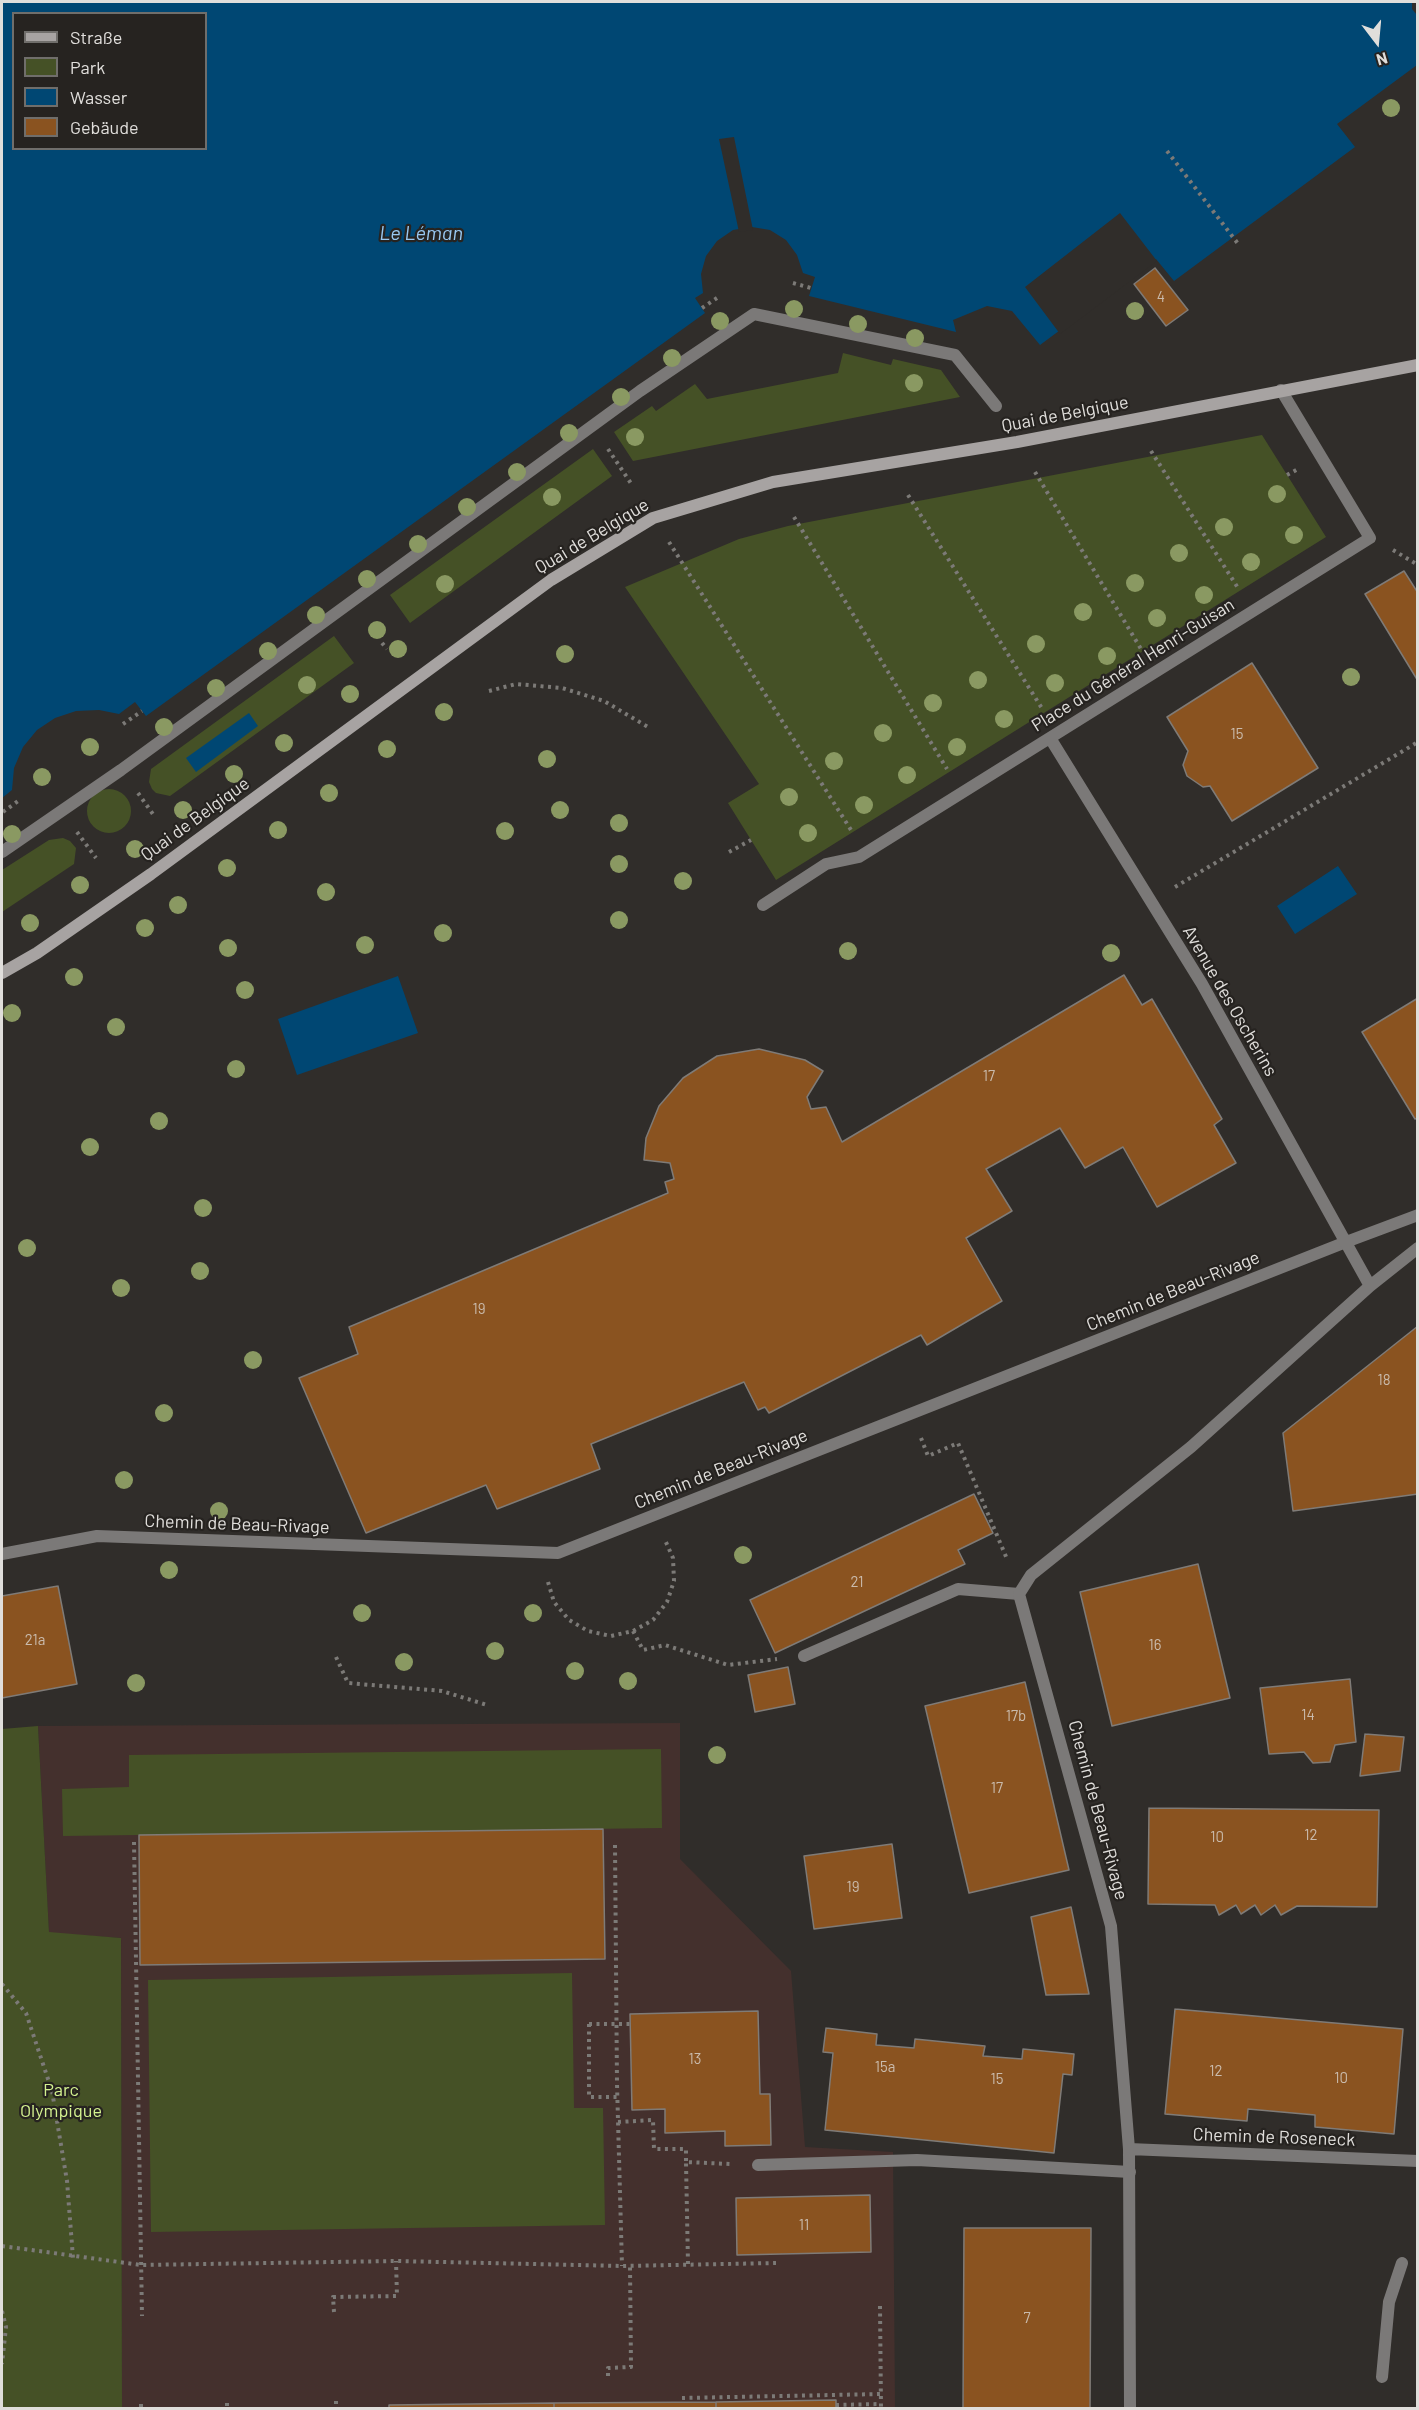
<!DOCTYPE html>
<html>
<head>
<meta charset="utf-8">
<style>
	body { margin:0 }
	#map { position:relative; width:1419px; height:2410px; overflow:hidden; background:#302d2a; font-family:Barlow,sans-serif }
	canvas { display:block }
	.frame { position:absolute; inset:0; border:3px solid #e0dedb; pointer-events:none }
	.legend { position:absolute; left:12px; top:12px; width:195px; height:138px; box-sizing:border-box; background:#262320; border:2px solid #706e6b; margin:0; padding:8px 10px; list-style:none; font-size:18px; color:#e0dedb }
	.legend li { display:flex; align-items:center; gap:12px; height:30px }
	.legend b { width:30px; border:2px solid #706e6b }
	.north { position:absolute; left:1347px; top:12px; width:60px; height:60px; -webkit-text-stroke:4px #262320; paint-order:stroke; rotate:164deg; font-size:16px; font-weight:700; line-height:24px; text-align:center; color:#e0dedb }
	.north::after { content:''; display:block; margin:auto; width:21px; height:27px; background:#e0dedb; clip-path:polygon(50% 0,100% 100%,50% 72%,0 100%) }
</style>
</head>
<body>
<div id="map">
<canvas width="1419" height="2410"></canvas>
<div class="frame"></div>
<ul class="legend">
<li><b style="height:8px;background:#a7a3a2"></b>Straße</li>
<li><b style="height:16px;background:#455126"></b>Park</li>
<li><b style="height:16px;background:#004773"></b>Wasser</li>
<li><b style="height:16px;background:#8a5320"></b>Gebäude</li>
</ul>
<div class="north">N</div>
</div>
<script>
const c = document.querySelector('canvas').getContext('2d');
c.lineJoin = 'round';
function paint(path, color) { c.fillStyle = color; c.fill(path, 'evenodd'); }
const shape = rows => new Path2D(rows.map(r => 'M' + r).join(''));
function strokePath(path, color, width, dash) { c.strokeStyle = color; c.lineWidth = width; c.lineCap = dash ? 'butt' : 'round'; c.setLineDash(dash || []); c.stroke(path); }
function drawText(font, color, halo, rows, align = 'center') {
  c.font = font + ' Barlow,sans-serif'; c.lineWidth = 4.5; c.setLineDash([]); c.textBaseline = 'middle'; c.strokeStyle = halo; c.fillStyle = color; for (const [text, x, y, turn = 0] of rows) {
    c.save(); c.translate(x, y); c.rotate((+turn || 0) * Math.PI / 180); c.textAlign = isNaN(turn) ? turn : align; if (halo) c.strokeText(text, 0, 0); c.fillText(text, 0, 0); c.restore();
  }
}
paint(shape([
	[680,1723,680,1859,791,1971,805,2147,893,2152,895,2408,122,2408,121,1938,49,1933,38,1726]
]), '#44302d');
paint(shape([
	[843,353,891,365,893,359,941,370,960,397,633,461,614,432,652,406,656,411,695,384,707,399,838,373],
	[1262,435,1326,537,776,880,728,803,759,784,625,587,739,539,788,526],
	[593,449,612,476,410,623,390,595],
	[334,636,354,663,170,796,156,793,152,789,149,782,151,769],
	'87 811a22 22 0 1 1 44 0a22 22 0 1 1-44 0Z',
	[63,838,70,841,76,848,74,864,2,912,2,870,49,840],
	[38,1726,49,1932,121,1938,122,2408,2,2408,2,1729],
	[661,1749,662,1828,63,1836,62,1789,129,1787,129,1755],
	[572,1973,574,2108,603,2108,605,2225,151,2232,148,1980]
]), '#455126');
paint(shape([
	[2,2,1412,2,1412,9,1417,15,1417,65,1337,124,1355,147,1174,281,1156,259,1040,345,1012,311,987,306,953,320,956,332,809,296,815,277,803,273,797,255,786,240,770,230,752,227,733,230,717,241,706,256,701,274,703,293,695,298,705,313,146,716,135,702,119,714,99,710,76,711,55,718,37,730,23,747,14,768,12,790,2,798],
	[14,14,206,14,206,148,14,148],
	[249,713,258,726,196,772,186,758],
	[1338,866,1357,894,1295,934,1277,906],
	[398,976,418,1033,297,1075,278,1019]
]), '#004773');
paint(shape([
	[734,137,753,230,739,232,719,139],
	[1120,213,1157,261,1060,334,1025,287]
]), '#302d2a');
const building = shape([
	[1155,268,1188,310,1166,326,1134,284,1155,268],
	[1404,571,1418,593,1418,681,1365,594,1404,571],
	[1252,663,1318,768,1232,821,1210,786,1203,787,1187,776,1183,765,1188,751,1167,717,1252,663],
	[1124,975,1142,1005,1152,999,1222,1119,1214,1125,1236,1163,1157,1207,1123,1147,1085,1168,1060,1128,986,1169,1012,1211,966,1238,1002,1301,927,1345,921,1335,769,1413,765,1407,758,1410,744,1382,591,1444,600,1469,497,1509,486,1485,366,1533,299,1378,358,1354,349,1327,668,1193,665,1182,674,1179,670,1163,644,1160,646,1138,659,1106,683,1078,717,1056,759,1049,805,1060,823,1071,807,1097,811,1109,826,1107,842,1142,1124,975],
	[1418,998,1418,1118,1415,1119,1362,1032,1418,998],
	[1418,1326,1418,1494,1293,1511,1283,1433,1418,1326],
	[974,1494,993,1533,958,1550,965,1564,775,1653,750,1600,974,1494],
	[1198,1564,1230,1698,1112,1726,1080,1592,1198,1564],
	[58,1586,77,1684,2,1698,2,1596,58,1586],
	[788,1667,795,1704,755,1712,748,1675,788,1667],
	[1350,1679,1356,1742,1335,1745,1330,1762,1313,1763,1304,1752,1269,1754,1260,1688,1350,1679],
	[1025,1682,1069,1870,969,1893,925,1706,1025,1682],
	[1365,1734,1404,1737,1400,1771,1360,1776,1365,1734],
	[1149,1808,1379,1810,1377,1907,1297,1906,1281,1915,1275,1905,1261,1915,1255,1905,1241,1914,1236,1905,1219,1915,1215,1905,1148,1904,1149,1808],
	[603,1829,605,1959,140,1965,139,1835,603,1829],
	[892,1844,902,1918,814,1929,804,1856,892,1844],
	[1071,1907,1089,1994,1046,1995,1031,1917,1071,1907],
	[1175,2009,1403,2029,1394,2134,1315,2127,1315,2115,1248,2109,1247,2121,1165,2114,1175,2009],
	[758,2011,760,2094,770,2094,771,2145,725,2146,725,2131,665,2133,665,2109,632,2110,630,2014,758,2011],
	[826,2028,877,2034,876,2045,914,2048,915,2039,985,2046,983,2056,1022,2059,1023,2049,1074,2054,1072,2075,1063,2074,1054,2153,825,2130,833,2053,823,2052,826,2028],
	[870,2195,871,2252,737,2255,736,2198,870,2195],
	[964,2228,1091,2228,1090,2408,963,2408,964,2228],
	[836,2400,836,2408,716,2408,716,2402,836,2400],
	[716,2402,716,2408,554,2408,554,2403,716,2402],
	[554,2403,554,2408,389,2408,389,2405,554,2403]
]);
paint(building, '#8a5320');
strokePath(building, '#7f7b77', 1.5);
strokePath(shape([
	[1167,151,1239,245],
	[793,283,811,288],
	[702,308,717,298],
	[608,449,632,485],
	[1151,451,1238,588],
	[1035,472,1141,649],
	[1287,475,1298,469],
	[908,495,1043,710],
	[794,517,947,769],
	[669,542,851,830],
	[1393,550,1418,565],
	[382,643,387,649],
	[489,691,516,684,562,688,604,701,648,727],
	[123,724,142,711],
	[138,793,155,817],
	[3,812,21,799],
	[77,832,96,858],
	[729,852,751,840],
	[1175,887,1418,742],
	[921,1438,928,1456,958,1443,1007,1559],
	[548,1582,554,1602,569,1620,588,1631,611,1636,633,1631,653,1620,667,1602,674,1581,673,1558,665,1540],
	[633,1631,643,1650,665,1645,728,1665,777,1659],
	[336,1657,348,1683,442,1691,487,1705],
	[134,1842,142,2316],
	[615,1845,617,2084,622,2266],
	[2,1984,26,2013,52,2091,67,2181,73,2258],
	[589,2024,589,2097,617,2097],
	[618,2122,653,2120,654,2149,686,2149,686,2162],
	[2,2246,141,2265,396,2261,622,2266,776,2263],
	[688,2264,686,2162,730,2164],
	[880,2306,881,2408],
	[2,2311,6,2327,2,2364],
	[334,2312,333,2297,397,2296,396,2261],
	[608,2376,608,2368,631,2367,630,2266],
	[682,2398,881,2394],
	[336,2401,336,2408],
	[227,2403,227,2408],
	[141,2404,141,2408],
	[836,2405,881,2404]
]), '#7c7a77', 4, [3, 4.5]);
strokePath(shape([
	[2,1554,97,1536,558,1553,1346,1242],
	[804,1656,958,1589,1019,1594],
	[758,2165,917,2160,1130,2172],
	[1382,2377,1389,2302,1402,2263]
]), '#7b7978', 12);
strokePath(shape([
	[1050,738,1202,984,1370,1286],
	[2,852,121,770,640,391,754,314,955,355,996,406],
	[763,905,826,864,859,857,1370,538,1281,390],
	[1346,1242,1418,1215],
	[1129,2149,1418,2161],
	[1130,2408,1129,2149,1111,1926,1019,1594,1031,1575,1191,1447,1370,1286,1418,1248]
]), '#7b7978', 12);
strokePath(shape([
	[2,973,37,953,151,874,551,580,653,518,773,482,1017,442,1418,365]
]), '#a7a3a2', 12);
strokePath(shape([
	[589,2024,630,2024]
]), '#7c7a77', 4, [3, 4.5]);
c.fillStyle = '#8a9962';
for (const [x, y] of [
	[1391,108],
	[794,309],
	[1135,311],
	[720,321],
	[858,324],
	[915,338],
	[672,358],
	[914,383],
	[621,397],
	[569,433],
	[635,437],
	[517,472],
	[1277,494],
	[552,497],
	[467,507],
	[1224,527],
	[1294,535],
	[418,544],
	[1179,553],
	[1251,562],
	[367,579],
	[1135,583],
	[445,584],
	[1204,595],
	[1083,612],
	[316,615],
	[1157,618],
	[377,630],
	[1036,644],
	[398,649],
	[268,651],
	[565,654],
	[1107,656],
	[1351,677],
	[978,680],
	[1055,683],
	[307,685],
	[216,688],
	[350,694],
	[933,703],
	[444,712],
	[1004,719],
	[164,727],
	[883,733],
	[284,743],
	[90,747],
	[957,747],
	[387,749],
	[547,759],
	[834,761],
	[234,774],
	[907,775],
	[42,777],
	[329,793],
	[789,797],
	[864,805],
	[183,810],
	[560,810],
	[619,823],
	[278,830],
	[505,831],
	[808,833],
	[12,834],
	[135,849],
	[619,864],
	[227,868],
	[683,881],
	[80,885],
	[326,892],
	[178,905],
	[619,920],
	[30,923],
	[145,928],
	[443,933],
	[365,945],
	[228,948],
	[848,951],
	[1111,953],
	[74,977],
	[245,990],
	[12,1013],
	[116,1027],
	[236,1069],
	[159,1121],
	[90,1147],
	[203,1208],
	[27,1248],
	[200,1271],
	[121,1288],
	[253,1360],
	[164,1413],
	[124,1480],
	[219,1511],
	[743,1555],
	[169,1570],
	[362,1613],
	[533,1613],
	[495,1651],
	[404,1662],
	[575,1671],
	[628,1681],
	[136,1683],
	[717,1755]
]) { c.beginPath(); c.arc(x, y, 9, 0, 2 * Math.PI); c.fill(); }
drawText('15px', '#cabbac', null, [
	["4",1161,297],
	["15",1237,734],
	["17",989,1076],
	["19",479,1309],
	["18",1384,1380],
	["21",857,1582],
	["21a",35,1640],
	["16",1155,1645],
	["14",1308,1715],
	["17b",1016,1716],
	["17",997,1788],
	["12",1311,1835],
	["10",1217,1837],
	["19",853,1887],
	["13",695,2059],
	["15a",885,2067],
	["12",1216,2071],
	["10",1341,2078],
	["15",997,2079],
	["11",804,2225],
	["7",1027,2318]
]);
drawText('18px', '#e0dedb', '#262320', [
	["Quai de Belgique",1065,414,-11],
	["Quai de Belgique",592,536,-31],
	["Place du Général Henri-Guisan",1133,665,-32],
	["Quai de Belgique",195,819,-36],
	["Avenue des Oscherins",1230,1001,60],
	["Chemin de Beau-Rivage",1173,1291,-22],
	["Chemin de Beau-Rivage",721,1469,-22],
	["Chemin de Beau-Rivage",237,1524,2],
	["Chemin de Beau-Rivage",1098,1810,75],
	["Chemin de Roseneck",1274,2137,2]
]);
drawText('18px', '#d3f18f', '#262320', [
	["Parc",61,2090],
	["Olympique",61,2111]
]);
drawText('italic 20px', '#99c8f1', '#262320', [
	["Le Léman",421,233]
]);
</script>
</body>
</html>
